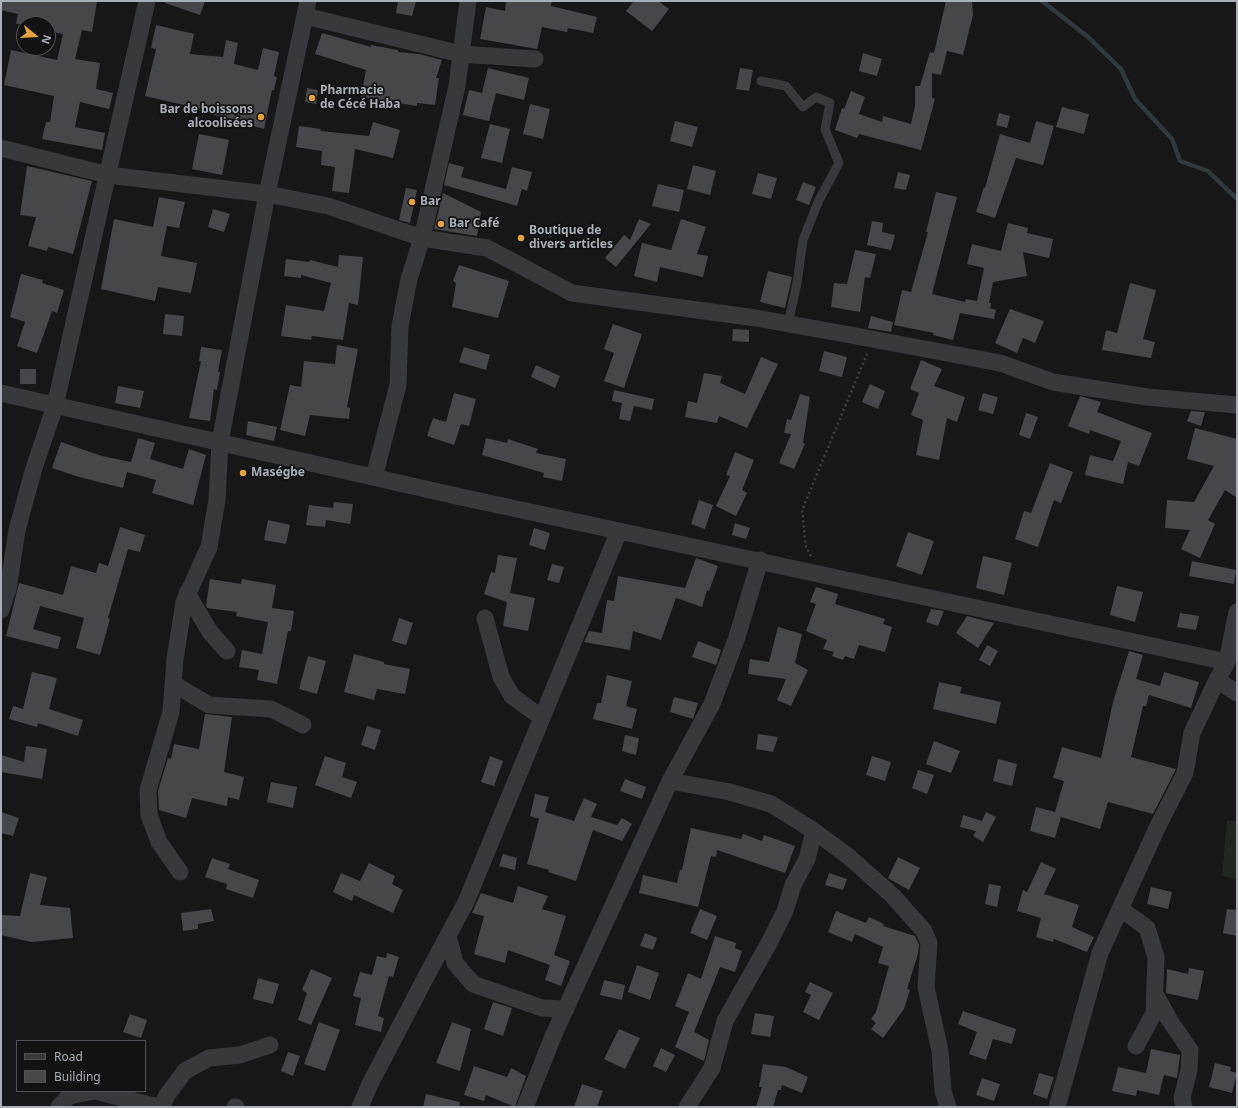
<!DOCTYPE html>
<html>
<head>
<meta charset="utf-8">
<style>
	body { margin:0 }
	#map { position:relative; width:1238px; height:1108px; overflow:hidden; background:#171718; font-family:"Noto Sans",sans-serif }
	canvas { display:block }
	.frame { position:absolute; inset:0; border:2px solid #a9afb8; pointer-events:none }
	.legend { position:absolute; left:16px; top:1040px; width:130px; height:52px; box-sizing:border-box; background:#121213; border:1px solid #4e5155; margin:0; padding:5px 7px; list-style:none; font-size:12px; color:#a9afb8 }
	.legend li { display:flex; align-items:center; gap:8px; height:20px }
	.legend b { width:20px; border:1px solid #4e5155 }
	.north { position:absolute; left:16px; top:16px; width:40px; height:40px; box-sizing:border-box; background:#121213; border:1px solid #4e5155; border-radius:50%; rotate:108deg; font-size:11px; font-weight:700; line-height:16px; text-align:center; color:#a9afb8 }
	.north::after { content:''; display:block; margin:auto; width:14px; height:18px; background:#e8a13f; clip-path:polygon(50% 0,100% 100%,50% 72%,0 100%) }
</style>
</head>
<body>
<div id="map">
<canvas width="1238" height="1108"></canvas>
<div class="frame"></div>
<ul class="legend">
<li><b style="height:5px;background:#38393d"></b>Road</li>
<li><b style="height:11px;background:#46474b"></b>Building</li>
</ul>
<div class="north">N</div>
</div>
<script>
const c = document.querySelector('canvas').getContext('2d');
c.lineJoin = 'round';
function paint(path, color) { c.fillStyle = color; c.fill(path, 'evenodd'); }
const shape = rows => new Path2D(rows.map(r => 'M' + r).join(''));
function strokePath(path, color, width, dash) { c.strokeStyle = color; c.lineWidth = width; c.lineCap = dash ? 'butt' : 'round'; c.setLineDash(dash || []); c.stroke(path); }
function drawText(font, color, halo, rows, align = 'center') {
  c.font = font + ' "Noto Sans",sans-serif'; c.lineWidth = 3.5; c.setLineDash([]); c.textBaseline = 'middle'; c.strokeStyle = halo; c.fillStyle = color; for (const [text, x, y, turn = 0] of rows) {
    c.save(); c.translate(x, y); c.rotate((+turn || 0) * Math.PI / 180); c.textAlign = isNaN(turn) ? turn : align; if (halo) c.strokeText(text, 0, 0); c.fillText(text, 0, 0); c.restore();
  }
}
paint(shape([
	[1227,820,1237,822,1237,879,1222,876]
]), '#212821');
strokePath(shape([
	[1042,1,1088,37,1121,69,1135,99,1172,139,1180,161,1208,171,1237,199]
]), '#2f393e', 4.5);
paint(shape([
	[1,1,97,1,92,32,82,30,75,59,100,63,96,89,113,93,109,109,80,102,75,127,105,133,102,150,42,139,46,122,50,122,54,96,4,85,11,50,57,60,63,34,48,31,48,24,16,24,18,14,1,10],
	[166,1,205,1,200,15,165,3],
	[398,1,416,1,412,16,396,13],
	[506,1,552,1,551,6,597,17,593,33,568,28,567,32,542,27,537,49,480,39,486,7,505,11],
	[634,1,658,1,669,9,652,31,626,11],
	[946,1,972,1,973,15,963,55,947,51,941,75,932,73,932,98,935,99,921,150,859,134,857,138,835,130,842,108,844,109,851,91,865,97,859,114,882,122,883,116,911,124,915,106,915,86,920,86,930,52,934,53],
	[156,25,194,34,190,54,223,57,226,40,238,43,234,64,258,70,263,48,279,52,274,76,277,77,274,90,272,90,264,129,204,112,205,110,145,96,156,49,151,48],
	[322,33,371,47,371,45,398,50,398,52,419,54,442,60,436,78,439,78,435,105,417,103,417,106,361,97,366,70,315,54],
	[863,53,882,59,877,76,859,71],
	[488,68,529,78,524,100,496,93,489,121,463,115,469,90,482,93],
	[740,68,753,70,749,91,736,89],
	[307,88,318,90,316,104,305,102],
	[530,104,550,109,543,139,523,134],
	[1062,107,1089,114,1084,134,1056,127],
	[999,113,1010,116,1007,128,996,125],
	[675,121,698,127,692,147,670,141],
	[1036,121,1054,126,1043,165,1016,158,995,218,976,212,984,187,985,188,1000,134,1030,143],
	[373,122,400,130,393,158,355,149,349,193,332,191,335,167,321,165,322,151,296,147,299,126,321,129,320,131,369,136],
	[490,124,510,129,502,163,481,158],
	[199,134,229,140,222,175,192,169],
	[449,163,464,167,461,177,506,189,512,167,532,172,527,191,522,189,517,206,444,185],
	[693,165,716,171,710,195,687,189],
	[27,166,92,181,73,254,48,247,47,251,28,246,36,217,20,215],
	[898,172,910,175,906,190,894,188],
	[758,173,777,178,771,199,752,194],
	[803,182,816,187,809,205,796,200],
	[658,184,684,190,679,212,652,206],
	[406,188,417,190,410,223,399,220],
	[936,192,957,197,932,294,965,302,966,299,977,301,984,268,967,264,972,244,1001,251,1008,223,1028,228,1027,233,1053,239,1049,258,1023,252,1027,276,993,282,989,303,991,303,990,308,996,310,994,319,960,313,953,340,933,335,934,333,894,325,902,290,911,292,928,232,926,232],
	[443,193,481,212,477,236,434,229],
	[159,197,185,202,179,228,167,226,161,256,197,263,191,293,158,287,155,301,101,289,114,219,153,227],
	[213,209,230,214,224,232,208,227],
	[639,219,651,224,616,267,605,258,624,235,630,240],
	[681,219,706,227,697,254,708,256,703,277,660,267,657,282,634,276,642,243,671,250],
	[872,221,883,223,882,232,895,235,891,250,867,245],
	[855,250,876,254,870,278,865,277,860,312,831,307,834,283,847,284],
	[339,255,363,257,358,305,349,303,343,340,312,336,311,340,281,336,286,305,324,311,331,283,301,275,301,278,284,276,286,259,309,262,310,260,338,267],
	[459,265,509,281,498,318,452,307,456,283,453,281],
	[768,271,792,277,785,308,760,302],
	[21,274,43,280,42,283,64,290,57,313,52,311,37,353,17,346,25,322,10,317],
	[1130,283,1156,290,1143,339,1155,342,1151,358,1102,350,1106,330,1117,333],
	[1010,309,1044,321,1035,343,1023,338,1017,353,995,343],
	[165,314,184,316,182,336,163,334],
	[871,316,893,322,891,332,868,328],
	[613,324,642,334,624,388,604,381,614,353,604,349],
	[733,329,749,330,749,342,732,341],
	[337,345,358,349,347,407,350,408,349,419,310,415,305,436,280,430,290,385,301,387,304,361,335,364],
	[201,347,222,350,218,372,220,372,217,390,214,389,210,421,189,418,201,361,199,361],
	[464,347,490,355,486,370,459,362],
	[824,351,847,357,842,377,819,371],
	[761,357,778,364,747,428,719,416,717,423,685,417,688,401,697,403,704,373,722,376,720,383,745,394],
	[921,360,942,369,934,386,965,397,957,422,947,418,939,460,916,455,923,420,911,415,919,393,910,389],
	[536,365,560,376,555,388,531,377],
	[20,369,36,369,36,384,20,384],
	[870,384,885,391,878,409,862,402],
	[118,386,144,391,140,408,115,403],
	[614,390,654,399,652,410,634,406,630,421,619,419,622,403,612,401],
	[454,393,476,399,469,426,461,424,454,445,427,436,433,418,446,422],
	[983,393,998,397,993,414,978,410],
	[800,394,810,397,803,443,805,444,794,469,779,463,791,434,784,433,787,419,791,420],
	[1080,396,1101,402,1097,412,1152,433,1139,466,1128,462,1123,484,1085,475,1090,455,1113,461,1121,441,1090,430,1089,434,1068,426],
	[1191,411,1205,412,1201,426,1187,421],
	[1026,413,1038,417,1030,439,1019,435],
	[248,421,277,427,274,441,246,435],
	[1195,428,1237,439,1237,498,1225,490,1208,520,1215,524,1200,558,1181,549,1190,530,1165,528,1167,500,1194,502,1214,466,1187,459],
	[138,438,155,443,150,459,183,469,189,449,206,455,193,505,152,493,156,480,127,472,123,488,79,477,52,468,61,442,102,456,131,462],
	[486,438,507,443,508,439,538,449,536,453,566,459,562,481,543,477,544,473,482,455],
	[735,452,754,460,742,490,747,493,736,516,716,506,730,476,726,475],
	[1050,463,1073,472,1061,503,1054,500,1038,547,1015,539,1024,511,1031,513],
	[699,500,713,505,705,529,691,524],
	[334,502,353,504,350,524,326,520,325,527,306,525,309,505,333,508],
	[268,520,290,525,286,544,264,540],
	[735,523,750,528,746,539,732,535],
	[120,527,145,535,140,552,128,549,108,618,110,619,100,655,76,648,84,618,40,606,33,629,61,637,58,649,6,636,19,583,63,595,71,566,96,573,99,563,108,566],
	[534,528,550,533,545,550,529,545],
	[908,532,934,541,922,575,896,566],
	[498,555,517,558,510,593,535,598,528,631,503,626,507,602,484,594,491,572,495,573],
	[983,556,1012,563,1004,595,976,588],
	[696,558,718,566,709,591,707,590,702,607,676,598,661,640,633,631,630,650,584,642,589,631,602,633,607,600,614,601,618,576,685,588],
	[1192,561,1236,570,1234,584,1189,576],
	[552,564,564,567,559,583,547,580],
	[210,579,241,584,242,579,276,585,272,608,294,611,291,631,288,631,277,684,257,680,259,670,239,667,242,650,262,654,268,622,236,616,237,612,207,608,206,605],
	[1117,586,1143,592,1135,622,1110,615],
	[816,587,838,594,835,604,885,619,883,624,892,627,885,652,859,645,854,659,845,656,843,660,832,656,834,652,823,649,827,640,806,631,816,604,810,602],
	[931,609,944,611,938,626,926,622],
	[1180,613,1199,616,1196,630,1177,627],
	[967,616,994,623,978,648,956,633],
	[399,618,413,623,406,645,392,641],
	[778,627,802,634,795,663,808,670,791,706,777,700,786,679,748,674,750,659,769,662],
	[698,641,721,650,716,665,692,657],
	[987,645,998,651,990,666,979,660],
	[1129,651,1143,655,1136,679,1160,686,1164,672,1199,682,1191,708,1149,695,1146,706,1143,706,1131,757,1176,769,1153,814,1108,802,1100,829,1061,817,1055,838,1030,831,1036,807,1055,812,1064,781,1053,778,1062,747,1101,758,1113,702],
	[354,654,384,662,384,664,410,669,405,694,377,689,374,700,344,692],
	[308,656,326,661,317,694,299,689],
	[32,672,57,678,49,709,83,720,78,736,38,723,37,727,9,719,13,706,23,709],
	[607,675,632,681,626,706,637,709,632,729,593,719,597,703,601,703],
	[939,682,962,687,960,693,1001,702,996,724,933,709],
	[674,697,698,703,693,719,670,712],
	[205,714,232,717,224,772,244,777,239,800,228,797,227,806,192,798,186,818,159,810,158,791,168,758,171,759,174,744,199,749],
	[367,726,381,730,375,750,361,745],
	[758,734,778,737,773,752,756,749],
	[625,735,639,738,636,755,622,751],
	[934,741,960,751,951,773,926,764],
	[26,746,47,749,42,779,1,772,1,755,24,762],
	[325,756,346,763,342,777,357,782,351,798,315,785],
	[490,756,503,761,494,786,481,782],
	[872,756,891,762,885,781,866,775],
	[998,759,1017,764,1012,786,993,781],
	[918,770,934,775,927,794,912,788],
	[625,779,646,787,642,799,620,791],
	[271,782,297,787,293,808,267,802],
	[535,794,549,797,545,812,574,821,584,798,597,804,591,817,617,825,622,818,632,824,622,841,593,830,576,881,548,872,549,870,527,864,539,819,530,816],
	[1,812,19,818,13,836,1,833],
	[986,812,996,817,983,842,973,836,976,831,960,827,963,815,982,821],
	[691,828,741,839,743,834,762,841,764,835,795,846,785,873,717,850,716,857,711,856,698,907,639,893,643,875,677,883,680,870,682,870],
	[503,854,517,858,515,870,499,866],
	[898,857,920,868,909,890,888,878],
	[212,858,230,864,228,869,259,880,253,898,226,889,227,884,205,877],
	[1041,862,1056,869,1044,894,1079,905,1072,927,1094,937,1087,952,1054,939,1053,942,1036,937,1041,918,1017,911,1023,890,1027,892],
	[369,863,395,876,392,884,403,890,393,913,354,895,352,901,333,892,341,873,360,881],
	[30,873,47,877,40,905,70,908,73,938,31,942,1,935,1,915,20,916],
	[829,873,847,879,843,890,825,885],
	[989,884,1001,886,997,907,985,904],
	[518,886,548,896,542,909,566,916,554,955,570,961,561,986,545,980,550,965,508,950,505,963,474,954,484,916,472,913,481,893,513,903],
	[1151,887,1172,892,1168,909,1147,904],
	[211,909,214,921,198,924,198,929,183,931,181,913],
	[700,909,717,916,707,940,690,933],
	[1227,909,1237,910,1237,936,1223,933],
	[836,911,866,923,869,917,884,924,883,926,915,936,919,945,918,954,907,989,910,990,904,1009,883,1038,871,1029,876,1023,871,1019,876,1012,889,966,878,963,883,947,855,934,852,942,828,932],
	[645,933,657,938,653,950,640,946],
	[715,936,736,943,735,948,742,951,735,972,720,967,694,1032,709,1040,704,1061,675,1047,689,1012,675,1006,688,973,701,979],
	[387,953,399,957,393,977,389,976,378,1016,384,1018,381,1032,355,1025,361,998,353,996,360,972,372,975,377,956,386,958],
	[637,965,659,973,650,1000,628,992],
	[1189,968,1204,971,1198,1000,1166,993,1167,969,1188,974],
	[311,969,332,978,311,1025,298,1020,307,993,302,990],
	[258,978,279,984,273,1004,253,999],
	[604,980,625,985,622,1000,600,995],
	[810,982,833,993,819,1020,803,1012,811,995,805,992],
	[493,1002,512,1008,503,1036,484,1029],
	[963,1011,1016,1029,1012,1044,993,1039,986,1060,969,1054,977,1032,958,1024],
	[755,1013,774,1016,770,1037,751,1034],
	[130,1014,147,1020,141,1038,123,1032],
	[319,1022,340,1030,325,1071,304,1064],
	[452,1022,471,1029,460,1071,436,1063],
	[619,1029,640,1038,625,1069,604,1059],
	[661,1048,675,1055,666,1072,653,1066],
	[1151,1049,1180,1055,1177,1078,1164,1075,1159,1095,1137,1090,1136,1096,1112,1091,1118,1067,1146,1073],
	[288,1052,300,1056,293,1076,281,1071],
	[1215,1063,1231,1067,1230,1071,1237,1073,1232,1093,1209,1087],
	[763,1064,786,1067,808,1077,802,1093,782,1085,781,1090,778,1090,773,1107,756,1107,762,1087,759,1087],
	[474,1066,507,1077,511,1068,526,1076,515,1107,486,1095,484,1101,464,1095],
	[1039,1073,1054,1077,1047,1099,1033,1094],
	[982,1078,1000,1084,994,1101,976,1095],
	[582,1084,603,1091,597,1107,574,1107],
	[426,1094,460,1102,459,1107,423,1107]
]), '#46474b');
strokePath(shape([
	[811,556,806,547,802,510,867,354]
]), '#3e4044', 2.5, [2, 3]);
strokePath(shape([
	[761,81,786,86,803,107,816,97,830,103,825,129,839,163,819,200,803,240,797,283,788,324]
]), '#38393d', 9);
strokePath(shape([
	[305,16,461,54,535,59],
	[1,148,108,175,267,194,328,206,422,238,487,248,572,293,756,318,845,334,1000,363,1053,382,1147,397,1237,405],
	[1,393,461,497,1227,662],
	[374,477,398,385,400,326,409,279,422,238,457,86,468,1],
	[187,593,210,632,227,651],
	[1,610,8,589,17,530,34,468,55,406,147,1],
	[485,618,501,677,512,696,542,718],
	[1217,680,1237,693],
	[174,684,209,705,271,709,303,725],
	[670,781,730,792,771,804,814,831,848,856,893,896,924,931,929,943,926,987,940,1051,943,1091,948,1107],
	[180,872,159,842,149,815,148,790,171,712,175,659,184,602,209,547,217,500,220,442,267,194,308,1],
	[1121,909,1147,928,1156,957,1154,1013,1136,1046],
	[448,936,455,963,473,984,542,1008,566,1009],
	[1155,994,1170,1021,1190,1050,1189,1070,1182,1098,1184,1107],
	[95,1091,158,1107],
	[59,1107,69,1096,94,1091],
	[161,1107,167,1095,185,1071,209,1058,240,1055,270,1045],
	[235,1107,236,1107],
	[360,1107,370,1084,429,971,466,902,619,531],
	[525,1107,554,1034,670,781,712,704,737,637,760,560],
	[687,1107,712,1068,725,1021,769,943,785,911,793,885,807,859,814,831],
	[1057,1107,1100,953,1157,828,1185,773,1192,733,1217,680,1227,662,1237,612]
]), '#38393d', 17);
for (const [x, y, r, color] of [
	[312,98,4,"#e8a13f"],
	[261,117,4,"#e8a13f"],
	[412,202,4,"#e8a13f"],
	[441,224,4,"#e8a13f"],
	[521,238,4,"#e8a13f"],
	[243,473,4,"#e8a13f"]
]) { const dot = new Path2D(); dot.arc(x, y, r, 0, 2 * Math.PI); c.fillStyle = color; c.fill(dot); strokePath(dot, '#121213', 1.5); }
drawText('bold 12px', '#a9afb8', '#121213', [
	["Pharmacie",320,91],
	["de Cécé Haba",320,105],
	["Bar de boissons",253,110,"right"],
	["alcoolisées",253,124,"right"],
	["Bar",420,202],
	["Bar Café",449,224],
	["Boutique de",529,231],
	["divers articles",529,245],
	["Maségbe",251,473]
], 'left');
</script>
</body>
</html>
